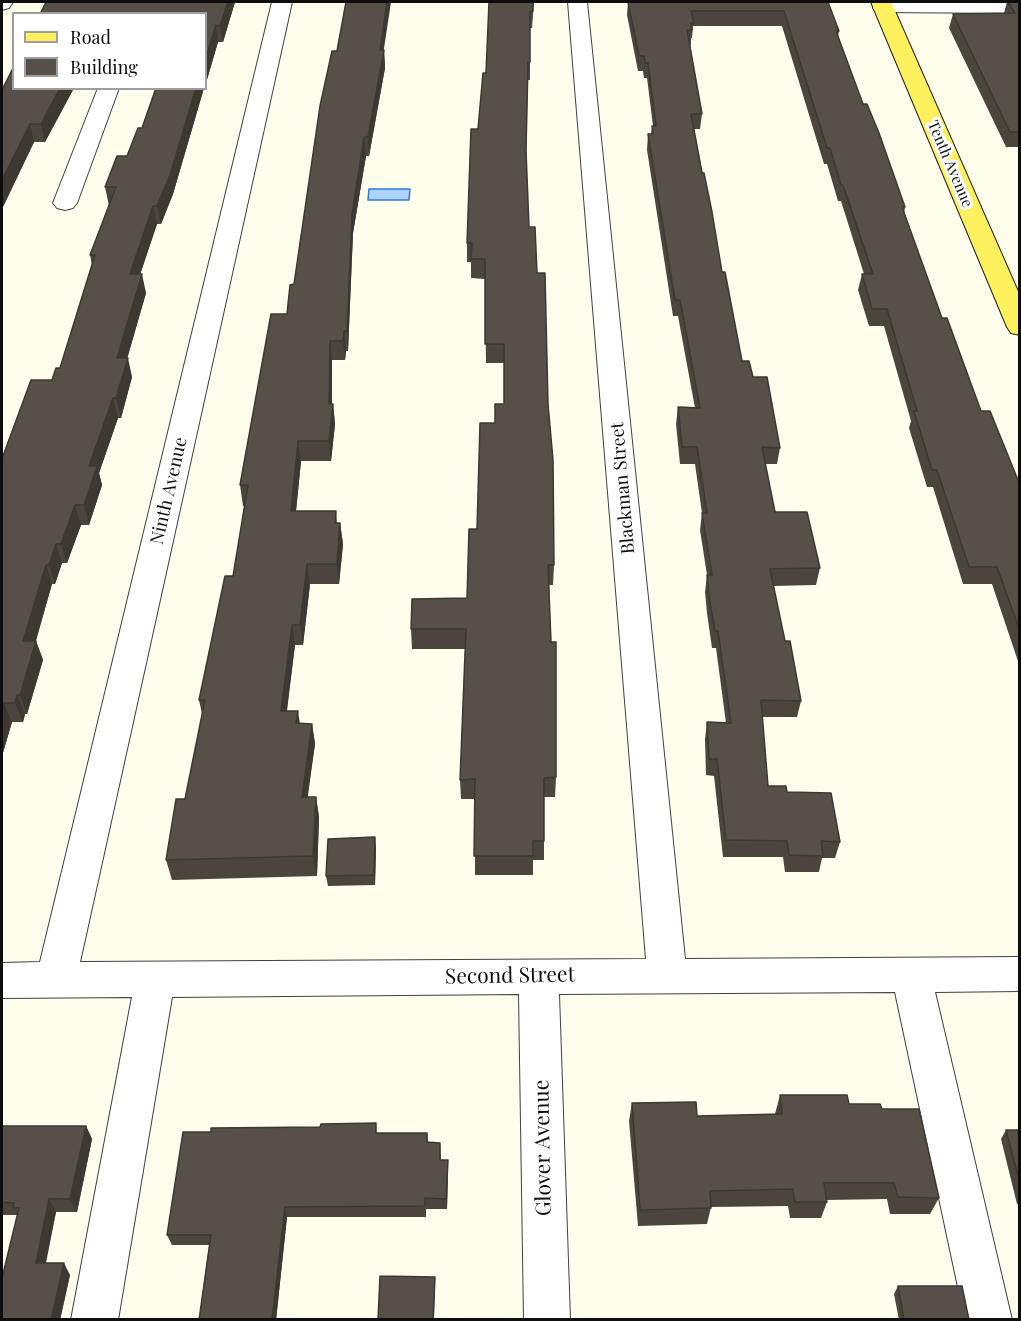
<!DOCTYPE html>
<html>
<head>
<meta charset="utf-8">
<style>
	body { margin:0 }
	#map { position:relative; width:1021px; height:1321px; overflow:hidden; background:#fffeed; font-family:"Playfair Display",serif }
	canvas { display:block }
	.frame { position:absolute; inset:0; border:3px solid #0d0d0d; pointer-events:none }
	.legend { position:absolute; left:12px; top:12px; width:195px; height:78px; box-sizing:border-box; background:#fff; border:2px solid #9e9e9e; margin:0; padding:8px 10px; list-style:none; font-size:18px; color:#0d0d0d }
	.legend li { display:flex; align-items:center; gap:12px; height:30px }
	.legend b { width:30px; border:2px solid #9e9e9e }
</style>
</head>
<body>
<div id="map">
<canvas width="1021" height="1321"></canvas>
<div class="frame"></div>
<ul class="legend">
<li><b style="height:8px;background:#fff05d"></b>Road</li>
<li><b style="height:16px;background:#575048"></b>Building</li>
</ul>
</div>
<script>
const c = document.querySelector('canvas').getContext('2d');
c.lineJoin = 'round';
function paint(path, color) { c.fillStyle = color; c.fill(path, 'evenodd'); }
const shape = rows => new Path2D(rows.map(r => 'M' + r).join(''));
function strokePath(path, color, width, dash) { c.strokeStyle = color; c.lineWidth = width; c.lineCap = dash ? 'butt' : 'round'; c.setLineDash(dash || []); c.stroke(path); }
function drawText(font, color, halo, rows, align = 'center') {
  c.font = font + ' "Playfair Display",serif'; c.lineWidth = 6; c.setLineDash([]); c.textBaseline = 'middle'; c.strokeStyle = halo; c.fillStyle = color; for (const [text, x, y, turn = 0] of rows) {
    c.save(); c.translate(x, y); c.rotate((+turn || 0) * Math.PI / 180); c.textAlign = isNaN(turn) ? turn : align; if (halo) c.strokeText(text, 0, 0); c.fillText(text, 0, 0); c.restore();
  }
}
const water = shape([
	[369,189,410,189,409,200,368,200,369,189]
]);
paint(water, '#add2fb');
strokePath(water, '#2e7bd8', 1.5);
const minor = shape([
	[2,2,13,2,9,8,2,10,2,2],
	[272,2,292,2,80,962,646,959,568,2,587,2,685,959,1020,957,1020,991,935,992,1012,1320,965,1320,895,992,559,994,570,1320,524,1320,519,994,172,997,118,1320,71,1320,132,997,2,998,2,963,40,962,272,2],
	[883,2,1017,2,1020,3,1020,13,876,12,873,8,876,4,883,2],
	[98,88,119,88,77,203,73,208,65,210,57,208,53,203,98,88]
]);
const major = shape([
	[871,2,891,2,1020,296,1020,335,1011,333,1007,327,871,2]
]);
strokePath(minor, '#404040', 2);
strokePath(major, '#1e1e1e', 2);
paint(minor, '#fff');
paint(major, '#fff05d');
paint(shape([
	[46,2,235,2,223,42,218,42,206,83,206,14],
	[534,2,532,28,530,28,530,80,528,80,526,153,529,227,537,273,554,565,553,585,549,585,556,777,555,797,544,797,544,860,533,860,533,875,475,875,475,799,461,799,460,780,465,649,412,649,411,629,467,598,477,529,495,423,504,404,504,363,486,363,485,279,471,278,471,262,467,262,467,243,478,129,486,73],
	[628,2,828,2,839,31,838,37,863,104,905,207,904,214,942,318,981,411,1020,485,1020,667,992,584,963,584,933,487,927,487,909,428,911,421,884,326,869,326,858,290,862,274,864,274,841,201,838,201,827,164,824,164,782,26,693,26,692,38,691,38,691,45,690,45,702,114,700,129,694,129,722,272,742,361,753,377,780,448,777,464,765,464,775,512,820,568,816,585,773,586,785,641,801,701,797,717,762,717,768,786,787,792,840,842,835,858,822,858,819,872,785,872,783,857,723,857,714,776,706,775,705,739,707,722,726,723,716,648,712,648,707,613,705,592,707,575,700,530,702,513,695,464,680,464,676,424,678,407,695,408,678,316,673,316,647,150,648,134,651,134,652,126,653,126,647,78,644,78,643,71,638,71,627,15],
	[1007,2,1020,2,1020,147,1006,147,949,28,953,14,1004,13],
	[384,50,385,68,369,156,366,156,353,233,348,351,346,351,345,360,332,360,332,404,333,404,335,424,331,461,301,461,296,511,336,511,337,523,340,523,343,544,339,584,310,584,303,645,295,645,287,711,300,724,312,724,315,744,307,797,316,797,319,817,317,876,172,880,166,860,185,799,202,714,199,700,233,576,245,506,243,506,240,485,287,314,294,284],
	[14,88,74,88,45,142,34,142,2,209,2,90],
	[156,88,204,88,173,194,161,224,157,224,140,274,146,293,127,358,132,377,121,418,118,418,99,473,102,485,89,525,81,525,67,563,62,563,55,584,52,584,36,641,43,660,27,714,25,714,23,722,12,722,2,756,3,456,60,368,92,265,90,255,109,206,105,187,127,156,142,128],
	[376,847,375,885,328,886,326,876],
	[780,1095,882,1109,939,1198,930,1214,890,1214,887,1199,827,1200,827,1202,821,1218,790,1218,788,1206,711,1207,707,1224,638,1226,629,1121,632,1103,697,1116,775,1114],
	[2,1126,86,1126,92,1139,77,1212,56,1212,46,1263,70,1275,60,1320,2,1320,17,1215,2,1215],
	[1006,1130,1020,1130,1020,1204,1017,1204,1001,1139],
	[377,1133,427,1133,428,1142,440,1143,441,1160,448,1160,448,1171,447,1209,426,1209,426,1217,287,1217,276,1320,199,1320,209,1245,172,1245,167,1235],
	[898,1286,969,1320,899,1320,894,1294]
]), '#4b453e');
paint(shape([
	[228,2,235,2,223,42,220,26],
	[387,2,391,2,383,55,384,50,385,68,369,156,368,137],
	[216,25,218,42,206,83,206,57],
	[60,88,74,88,45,142,41,124],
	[196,88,204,88,173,194,161,224,157,206],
	[30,124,34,142,2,209,2,180],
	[364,137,366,156,353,233,348,351,347,331,352,214],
	[153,206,157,224,134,293,130,274],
	[142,274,146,293,122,377,117,358],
	[344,331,346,351,345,360,343,341],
	[330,341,332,360,332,416,333,404,335,424,331,461,329,441],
	[128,358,132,377,121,418,116,398],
	[113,398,118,418,99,473,102,485,89,525,84,505,89,466],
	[298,441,301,461,294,531,291,511],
	[75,505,81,525,67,563,61,544],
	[340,523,343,544,339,584,337,564],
	[56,544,62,563,55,584,49,565],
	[307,564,310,584,303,645,300,625],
	[46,565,52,584,30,660,23,641],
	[292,625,295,645,284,731,281,711],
	[36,641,43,660,27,714,20,695],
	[17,695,25,714,23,722,15,703],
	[4,703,12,722,2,756,2,712],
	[298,711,301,731,296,723],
	[312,724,315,744,305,817,302,797],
	[316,797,319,817,317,876,313,856],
	[375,837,376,847,375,885,374,875],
	[86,1126,92,1139,77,1212,70,1199],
	[448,1160,448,1171,447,1209,446,1199],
	[49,1199,56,1212,43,1274,36,1263],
	[285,1207,287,1217,276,1320,272,1320],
	[64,1263,70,1275,60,1320,51,1320],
	[435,1277,435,1285,434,1320,433,1320]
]), '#3d3832');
const building = shape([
	[46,2,228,2,220,26,216,25,206,57,206,14,40,14,46,2],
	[346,2,387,2,380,50,384,50,368,137,364,137,352,214,347,331,344,331,343,341,330,341,329,404,333,404,329,441,298,441,291,511,336,511,335,523,340,523,337,564,307,564,300,625,292,625,281,711,298,711,296,723,312,724,302,797,316,797,313,856,166,860,176,799,185,799,205,700,199,700,225,576,233,576,248,485,240,485,271,314,287,314,290,285,294,284,320,106,332,51,337,51,346,2],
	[489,2,533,2,533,11,530,11,530,62,528,62,526,150,529,227,535,227,537,273,545,273,548,404,553,460,554,565,548,565,551,642,556,642,556,777,544,778,544,841,533,841,533,856,474,856,475,779,460,780,466,629,411,629,412,599,467,598,469,529,477,529,480,423,495,423,495,404,504,404,504,344,485,344,485,259,471,259,472,243,467,243,471,129,478,129,483,73,486,73,489,2],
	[628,2,828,2,839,31,836,31,863,104,867,104,879,133,905,207,902,207,942,318,947,318,981,411,990,411,1020,485,1020,631,997,567,969,567,937,470,932,470,914,411,917,411,887,309,872,309,862,274,873,274,843,185,841,185,830,148,827,148,784,11,691,11,694,23,691,23,692,30,687,30,702,114,691,114,702,173,704,173,712,212,722,272,725,272,742,361,749,361,753,377,767,377,780,448,762,447,775,512,807,512,820,568,770,569,785,641,790,641,801,701,761,700,768,786,786,786,787,792,831,793,840,842,821,841,823,856,789,855,787,841,726,840,717,759,709,759,707,722,731,723,718,631,715,631,709,596,707,575,712,575,702,513,707,513,697,447,682,447,678,407,700,408,680,300,675,300,648,134,653,134,652,126,656,126,648,63,645,63,644,56,639,56,628,2],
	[1008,2,1020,2,1020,132,1010,132,953,14,1015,13,1008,2],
	[14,66,14,88,60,88,41,124,30,124,2,180,2,90,14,66],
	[156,88,196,88,170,175,157,206,153,206,130,274,142,274,117,358,128,358,116,398,113,398,89,466,97,466,84,505,75,505,61,544,56,544,49,565,46,565,23,641,36,641,20,695,17,695,15,703,4,703,2,712,2,456,3,456,31,380,52,380,56,368,60,368,95,255,90,255,116,187,105,187,117,156,127,156,138,128,142,128,156,88],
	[375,837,374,875,326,876,328,839,375,837],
	[780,1095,847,1095,849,1104,880,1104,882,1109,919,1109,939,1198,898,1197,894,1183,824,1183,827,1202,795,1202,793,1189,710,1191,711,1208,640,1210,632,1103,696,1102,697,1116,782,1114,780,1095],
	[376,1123,376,1133,427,1133,427,1142,440,1143,440,1160,448,1160,446,1199,425,1198,425,1206,285,1207,272,1320,199,1320,211,1235,167,1235,183,1132,211,1132,211,1128,320,1127,321,1124,376,1123],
	[2,1126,86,1126,70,1199,49,1199,36,1263,64,1263,51,1320,2,1320,2,1278,19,1208,13,1208,14,1203,2,1202,2,1126],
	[1006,1130,1020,1130,1020,1183,1006,1130],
	[380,1276,435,1277,433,1320,378,1320,380,1276],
	[898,1286,962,1286,969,1320,904,1320,898,1286]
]);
paint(building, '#575048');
strokePath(building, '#3d3832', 1.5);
drawText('15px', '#0d0d0d', '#fff', [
	["Tenth Avenue",950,164,67]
]);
drawText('18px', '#0d0d0d', '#fff', [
	["Blackman Street",623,488,-95],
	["Ninth Avenue",169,491,-77]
]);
drawText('21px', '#0d0d0d', '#fff', [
	["Second Street",510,976,-1],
	["Glover Avenue",543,1148,-91]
]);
</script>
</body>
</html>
